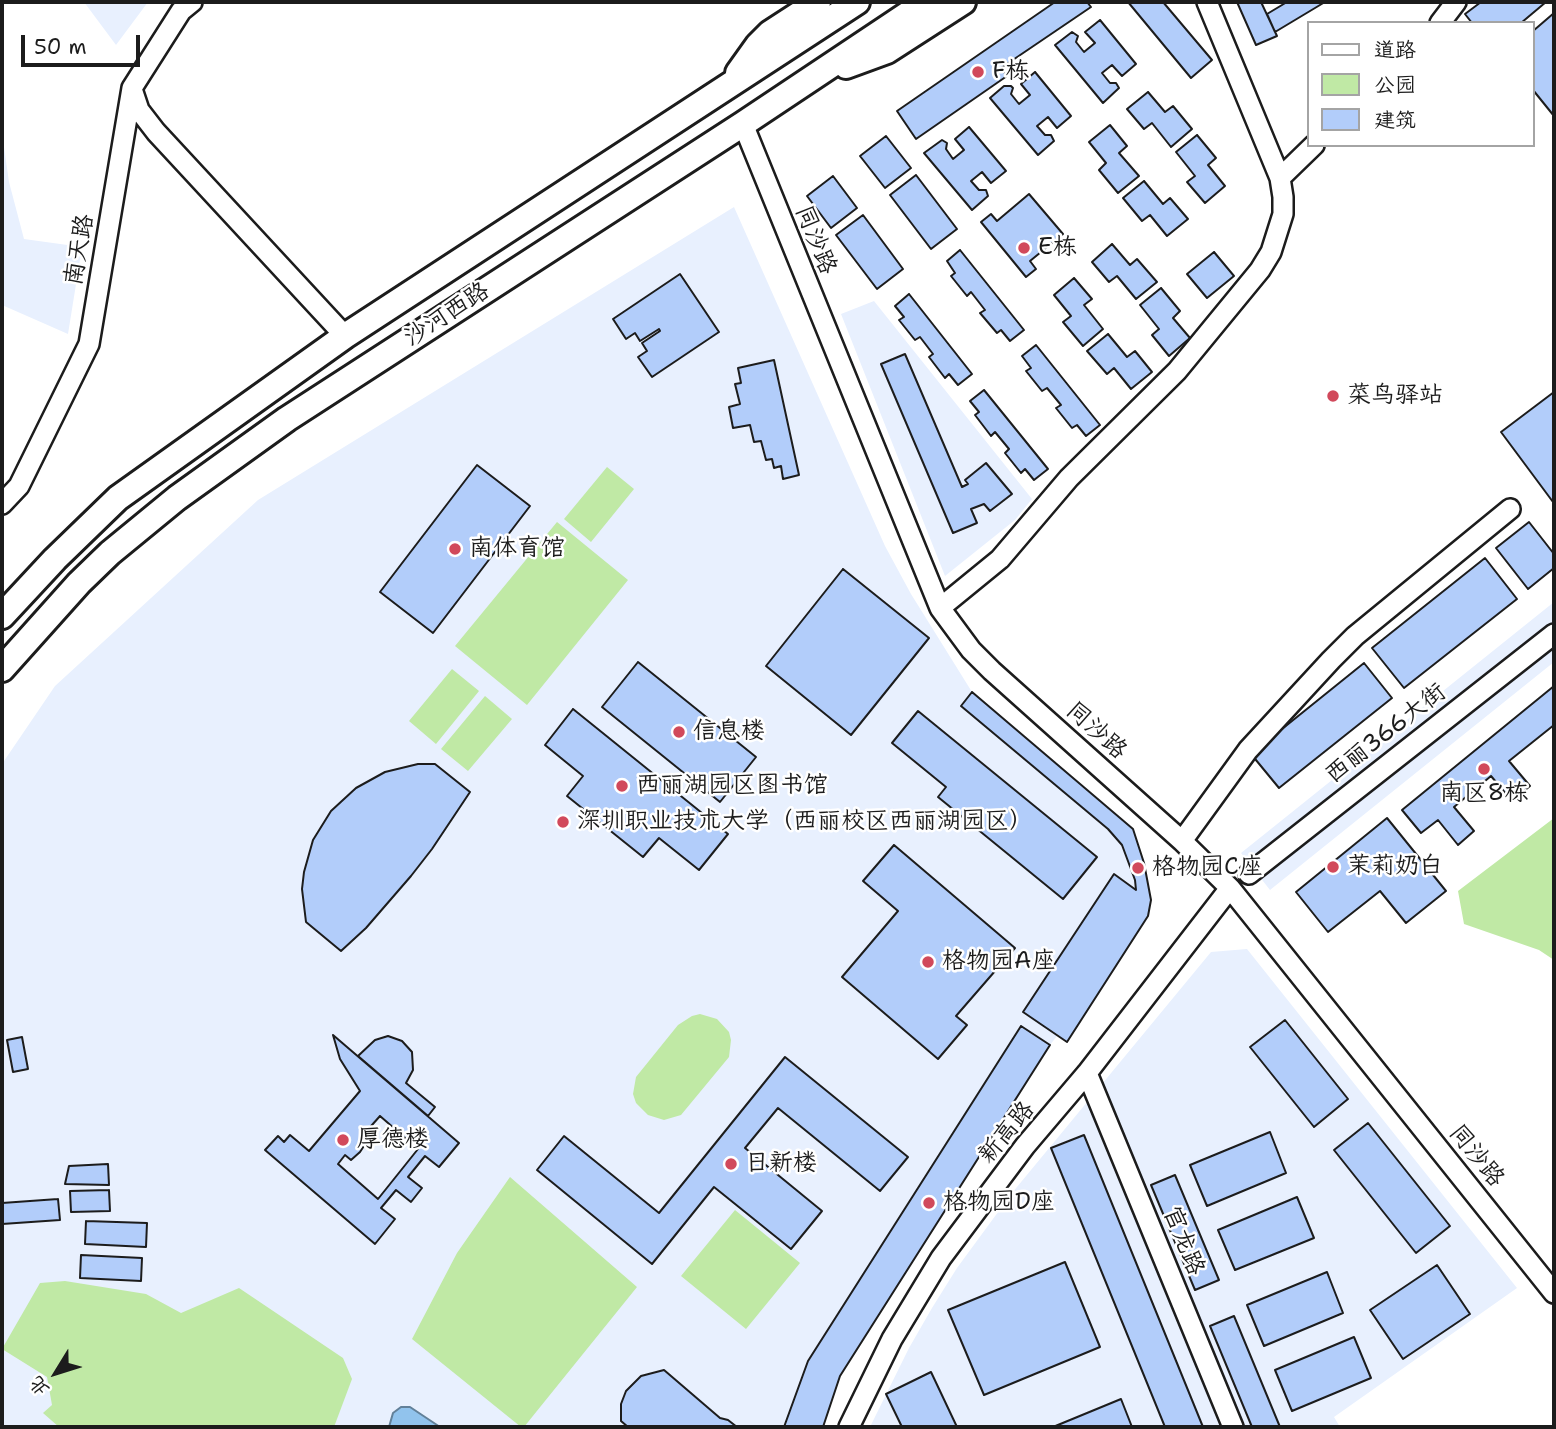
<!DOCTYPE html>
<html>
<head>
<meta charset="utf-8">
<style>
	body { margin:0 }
	#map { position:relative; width:1556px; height:1429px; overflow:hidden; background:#fff; font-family:"Shantell Sans","LXGW WenKai TC",sans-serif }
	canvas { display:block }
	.frame { position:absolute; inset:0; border:4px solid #1c1c1c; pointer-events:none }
	.legend { position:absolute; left:1307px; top:21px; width:228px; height:126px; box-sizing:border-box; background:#fff; border:2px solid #a4a4a4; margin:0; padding:9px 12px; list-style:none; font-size:21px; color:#1c1c1c }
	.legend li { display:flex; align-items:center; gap:14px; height:35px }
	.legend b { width:35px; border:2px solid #a4a4a4 }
	.north { position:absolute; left:21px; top:1338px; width:70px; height:70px; -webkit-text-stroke:5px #fff; paint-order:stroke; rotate:232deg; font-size:19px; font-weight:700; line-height:28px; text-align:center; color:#1c1c1c }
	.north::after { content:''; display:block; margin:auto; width:24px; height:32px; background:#1c1c1c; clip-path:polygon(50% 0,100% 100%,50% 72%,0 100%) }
	.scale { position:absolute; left:21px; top:35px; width:119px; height:32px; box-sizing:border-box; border:4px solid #1c1c1c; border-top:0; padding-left:9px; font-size:21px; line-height:24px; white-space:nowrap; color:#1c1c1c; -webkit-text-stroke:5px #fff; paint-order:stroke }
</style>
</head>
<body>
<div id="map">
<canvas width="1556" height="1429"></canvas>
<div class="frame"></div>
<ul class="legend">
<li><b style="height:9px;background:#fff"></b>道路</li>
<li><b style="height:19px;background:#c0e9a5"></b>公园</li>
<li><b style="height:19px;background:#b2cdfa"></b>建筑</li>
</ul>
<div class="north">北</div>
<div class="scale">50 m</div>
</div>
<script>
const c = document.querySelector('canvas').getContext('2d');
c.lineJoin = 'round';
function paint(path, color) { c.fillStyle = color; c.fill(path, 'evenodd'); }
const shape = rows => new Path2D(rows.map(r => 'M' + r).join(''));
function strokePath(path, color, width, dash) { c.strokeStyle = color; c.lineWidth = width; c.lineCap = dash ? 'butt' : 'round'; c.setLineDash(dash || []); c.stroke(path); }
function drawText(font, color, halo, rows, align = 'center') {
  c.font = font + ' "Shantell Sans","LXGW WenKai TC",sans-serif'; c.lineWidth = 5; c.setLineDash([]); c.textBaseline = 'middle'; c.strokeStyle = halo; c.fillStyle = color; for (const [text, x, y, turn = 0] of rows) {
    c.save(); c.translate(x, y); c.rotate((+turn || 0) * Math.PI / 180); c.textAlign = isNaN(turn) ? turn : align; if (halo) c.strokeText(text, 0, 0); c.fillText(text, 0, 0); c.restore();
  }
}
paint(shape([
	[84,2,148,2,116,45],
	[2,133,9,182,24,239,82,247,68,334,2,305],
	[734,207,885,546,911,594,972,692,1133,829,1148,881,1151,900,1148,916,1067,1042,1057,1036,1050,1045,840,1376,823,1427,2,1427,2,764,55,686,258,500],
	[874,301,1032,499,1015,520,945,576,841,314],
	[1554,602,1554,662,1270,890,1241,853],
	[1247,949,1517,1288,1334,1417,1340,1427,870,1427,909,1348,932,1308,957,1268,1012,1193,1211,952]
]), '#e8f0fe');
paint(shape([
	[607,467,634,489,591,542,564,519],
	[557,522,628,580,527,705,455,646],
	[452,669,479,691,436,744,409,721],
	[485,696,512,719,468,771,441,749],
	[1554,818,1554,960,1539,950,1464,924,1458,891],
	[700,1014,717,1019,729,1032,731,1040,729,1057,681,1115,664,1120,648,1115,636,1103,633,1094,636,1077,678,1025,692,1016],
	[510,1177,637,1287,524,1427,521,1427,412,1339,457,1253],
	[735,1210,800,1263,746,1329,681,1276],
	[65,1281,146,1294,181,1313,239,1288,343,1358,352,1379,334,1427,59,1427,43,1413,52,1405,47,1377,2,1349,40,1283]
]), '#c0e9a5');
const water = shape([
	[401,1407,410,1407,440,1427,389,1427,393,1413,401,1407]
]);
paint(water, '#91c3ed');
strokePath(water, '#628099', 2);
const building = shape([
	[1055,2,1087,2,1091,7,1001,68,1007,76,916,139,897,111,1055,2],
	[1128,2,1163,2,1212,60,1191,78,1128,2],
	[1237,2,1261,2,1277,36,1256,45,1237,2],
	[1287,2,1325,2,1275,32,1267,14,1287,2],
	[1481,2,1546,2,1521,23,1472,23,1465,14,1481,2],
	[1554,13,1554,116,1533,90,1533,31,1554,13],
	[1100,20,1136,64,1122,76,1112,65,1102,73,1110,83,1116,83,1119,88,1103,103,1055,45,1072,32,1078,36,1076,42,1084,52,1095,43,1085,32,1100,20],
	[1035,72,1071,116,1057,128,1048,117,1037,126,1045,135,1051,135,1054,141,1038,155,990,98,1004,86,1011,86,1013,88,1011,94,1019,104,1030,95,1021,84,1035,72],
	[1148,92,1165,112,1173,106,1192,129,1171,147,1152,123,1144,129,1127,109,1148,92],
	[1110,125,1127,146,1119,153,1139,176,1118,193,1099,170,1106,163,1089,142,1110,125],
	[969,127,1006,171,991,183,982,172,971,181,979,190,986,190,988,196,972,210,924,153,942,140,947,143,946,149,953,159,964,150,955,139,969,127],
	[1197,135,1216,158,1208,165,1225,186,1205,203,1187,182,1195,176,1176,152,1197,135],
	[886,136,911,168,885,188,860,156,886,136],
	[916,175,957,229,931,249,890,195,916,175],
	[833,176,857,208,831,228,807,196,833,176],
	[1144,181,1163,204,1170,198,1188,219,1167,236,1150,215,1142,221,1123,198,1144,181],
	[1029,194,1063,234,1030,261,1036,269,1026,277,981,222,991,214,997,221,1029,194],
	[863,215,903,269,877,289,836,235,863,215],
	[1112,244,1130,265,1137,259,1157,282,1136,299,1117,276,1109,282,1092,262,1112,244],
	[960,250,1024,330,1010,341,1001,330,997,333,980,313,985,310,971,292,967,296,951,276,955,273,947,261,960,250],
	[1214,252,1234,276,1207,298,1187,274,1214,252],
	[680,274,719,332,652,377,638,357,647,351,642,343,660,331,659,329,640,341,635,333,626,339,613,319,680,274],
	[1074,278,1092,299,1084,305,1103,329,1083,346,1063,322,1071,316,1054,295,1074,278],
	[1161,288,1180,311,1173,318,1190,338,1169,356,1152,335,1159,329,1140,305,1161,288],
	[909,294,972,374,958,385,949,374,945,378,929,357,933,354,920,337,915,340,899,320,904,317,895,306,909,294],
	[1108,334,1127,357,1135,351,1152,372,1131,389,1114,368,1107,374,1087,351,1108,334],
	[1036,345,1100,425,1086,436,1077,425,1072,428,1056,408,1061,405,1047,388,1042,391,1026,371,1031,368,1022,356,1036,345],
	[905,354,962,487,968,484,965,480,986,463,1012,494,990,511,984,504,971,509,977,523,953,533,881,364,905,354],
	[774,360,799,475,783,479,781,466,774,468,772,459,766,460,761,441,754,442,750,425,733,428,729,407,740,404,735,384,741,383,738,368,774,360],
	[984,390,1048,469,1034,480,1025,469,1021,473,1005,453,1009,449,995,432,991,436,975,415,979,412,970,401,984,390],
	[1554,392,1554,502,1553,502,1501,432,1554,392],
	[477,465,530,506,433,633,380,592,477,465],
	[1529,522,1554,554,1554,568,1528,589,1496,548,1529,522],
	[1485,558,1517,599,1404,688,1372,648,1485,558],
	[843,569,929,638,851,735,766,666,843,569],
	[638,662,756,757,720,802,602,707,638,662],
	[1364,663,1392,698,1279,788,1251,754,1364,663],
	[1554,686,1554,725,1509,761,1530,786,1512,801,1491,776,1454,807,1474,831,1458,845,1438,820,1421,833,1402,810,1554,686],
	[972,692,1133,829,1144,863,1151,900,1148,916,1067,1042,1023,1012,1114,874,1136,890,1135,880,1122,845,1108,829,961,706,972,692],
	[573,709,728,834,699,870,659,838,643,857,567,796,583,776,545,745,573,709],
	[918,711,1097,857,1063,899,938,797,946,787,892,743,918,711],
	[418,764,435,764,470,792,432,849,411,876,366,928,341,951,306,922,302,889,304,872,313,840,331,811,356,788,385,772,418,764],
	[1387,818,1446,891,1406,923,1380,891,1328,932,1296,892,1387,818],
	[894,845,1015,948,956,1016,967,1025,938,1059,842,977,898,911,863,881,894,845],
	[1285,1020,1348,1099,1314,1127,1250,1047,1285,1020],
	[1021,1026,1050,1045,840,1376,823,1427,784,1427,808,1361,1021,1026],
	[333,1035,459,1143,439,1167,425,1156,408,1177,422,1188,411,1202,396,1190,381,1208,395,1219,375,1244,265,1150,278,1136,284,1142,290,1135,309,1151,360,1091,340,1059,333,1035],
	[380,1116,418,1149,378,1199,338,1164,345,1155,351,1160,360,1152,369,1138,364,1134,380,1116],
	[388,1036,402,1041,412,1052,413,1070,406,1083,435,1107,428,1116,358,1056,375,1040,388,1036],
	[22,1037,28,1069,13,1072,7,1040,22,1037],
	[785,1057,908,1157,880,1191,778,1108,745,1148,822,1211,791,1249,714,1187,652,1264,537,1170,564,1136,659,1213,785,1057],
	[1368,1123,1450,1226,1416,1253,1334,1150,1368,1123],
	[1270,1132,1286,1173,1207,1206,1190,1165,1270,1132],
	[1084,1135,1203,1427,1165,1427,1051,1148,1084,1135],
	[108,1164,109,1185,65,1184,69,1166,108,1164],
	[1175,1175,1219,1280,1195,1290,1151,1185,1175,1175],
	[109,1190,110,1211,71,1212,70,1191,109,1190],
	[1297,1197,1314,1238,1235,1270,1218,1230,1297,1197],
	[58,1199,60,1220,2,1224,2,1203,58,1199],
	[86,1221,147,1223,146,1247,85,1244,86,1221],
	[81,1255,142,1258,141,1281,80,1278,81,1255],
	[1065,1262,1100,1347,984,1395,948,1310,1065,1262],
	[1437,1265,1470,1314,1403,1359,1370,1310,1437,1265],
	[1327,1272,1343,1313,1264,1346,1247,1305,1327,1272],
	[1234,1316,1280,1427,1252,1427,1210,1326,1234,1316],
	[1354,1337,1371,1378,1292,1411,1275,1370,1354,1337],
	[664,1370,720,1418,728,1420,737,1427,628,1427,621,1421,621,1404,626,1391,641,1376,664,1370],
	[931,1372,957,1427,902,1427,886,1394,931,1372],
	[1121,1399,1132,1427,1053,1427,1121,1399]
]);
paint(building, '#b2cdfa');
strokePath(building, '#1c1c1c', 2);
const minor = shape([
	[1440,23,1456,2],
	[132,89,139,110,156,132,345,336],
	[743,124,940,608,971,650,992,671,1182,841,1230,888,1554,1293],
	[1280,178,1314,145],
	[2,504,19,486,89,344,132,88,181,11,192,2],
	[940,608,1000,559,1069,478,1177,371,1260,270,1271,252,1283,214,1283,197,1280,178,1207,2],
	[1182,841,1248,750,1331,660,1355,636,1510,509],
	[1249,874,1554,634],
	[1087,1073,1233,1427],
	[849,1427,892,1339,941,1258,1025,1146,1087,1073,1230,888]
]);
const major = shape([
	[846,66,887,51,963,2],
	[738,73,758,45,770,33,818,2],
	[2,616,55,559,118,498,345,336,857,2],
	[2,669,79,583,110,553,177,498,287,419,743,124,926,2]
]);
strokePath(minor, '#1c1c1c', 24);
strokePath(major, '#1c1c1c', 30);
strokePath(minor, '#fff', 19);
strokePath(major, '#fff', 24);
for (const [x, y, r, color] of [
	[978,72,7,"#d1495b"],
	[1024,248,7,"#d1495b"],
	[1333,396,7,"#d1495b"],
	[455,549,7,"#d1495b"],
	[679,732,7,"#d1495b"],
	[1484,769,7,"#d1495b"],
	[622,786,7,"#d1495b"],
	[563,822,7,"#d1495b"],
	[1333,867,7,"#d1495b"],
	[1138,868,7,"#d1495b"],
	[928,962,7,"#d1495b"],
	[343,1140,7,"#d1495b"],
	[731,1164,7,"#d1495b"],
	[929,1203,7,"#d1495b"]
]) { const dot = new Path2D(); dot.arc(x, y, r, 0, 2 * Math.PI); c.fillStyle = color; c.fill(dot); strokePath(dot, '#fff', 2.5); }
drawText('24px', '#1c1c1c', '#fff', [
	["F栋",992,72],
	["E栋",1038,248],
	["菜鸟驿站",1347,396],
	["南体育馆",469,549],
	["信息楼",693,732],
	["西丽湖园区图书馆",636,786],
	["南区8栋",1484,794,"center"],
	["深圳职业技术大学（西丽校区西丽湖园区）",577,822],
	["茉莉奶白",1347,867],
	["格物园C座",1152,868],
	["格物园A座",942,962],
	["厚德楼",357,1140],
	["日新楼",745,1164],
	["格物园D座",943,1203]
], 'left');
drawText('24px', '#1c1c1c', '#fff', [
	["同沙路",815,240,68],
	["南天路",80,250,-80],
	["沙河西路",447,315,-33],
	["同沙路",1096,731,42],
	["西丽366大街",1386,734,-38],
	["新高路",1007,1133,-50],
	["同沙路",1476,1156,51],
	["官龙路",1183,1241,68]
]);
</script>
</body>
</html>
